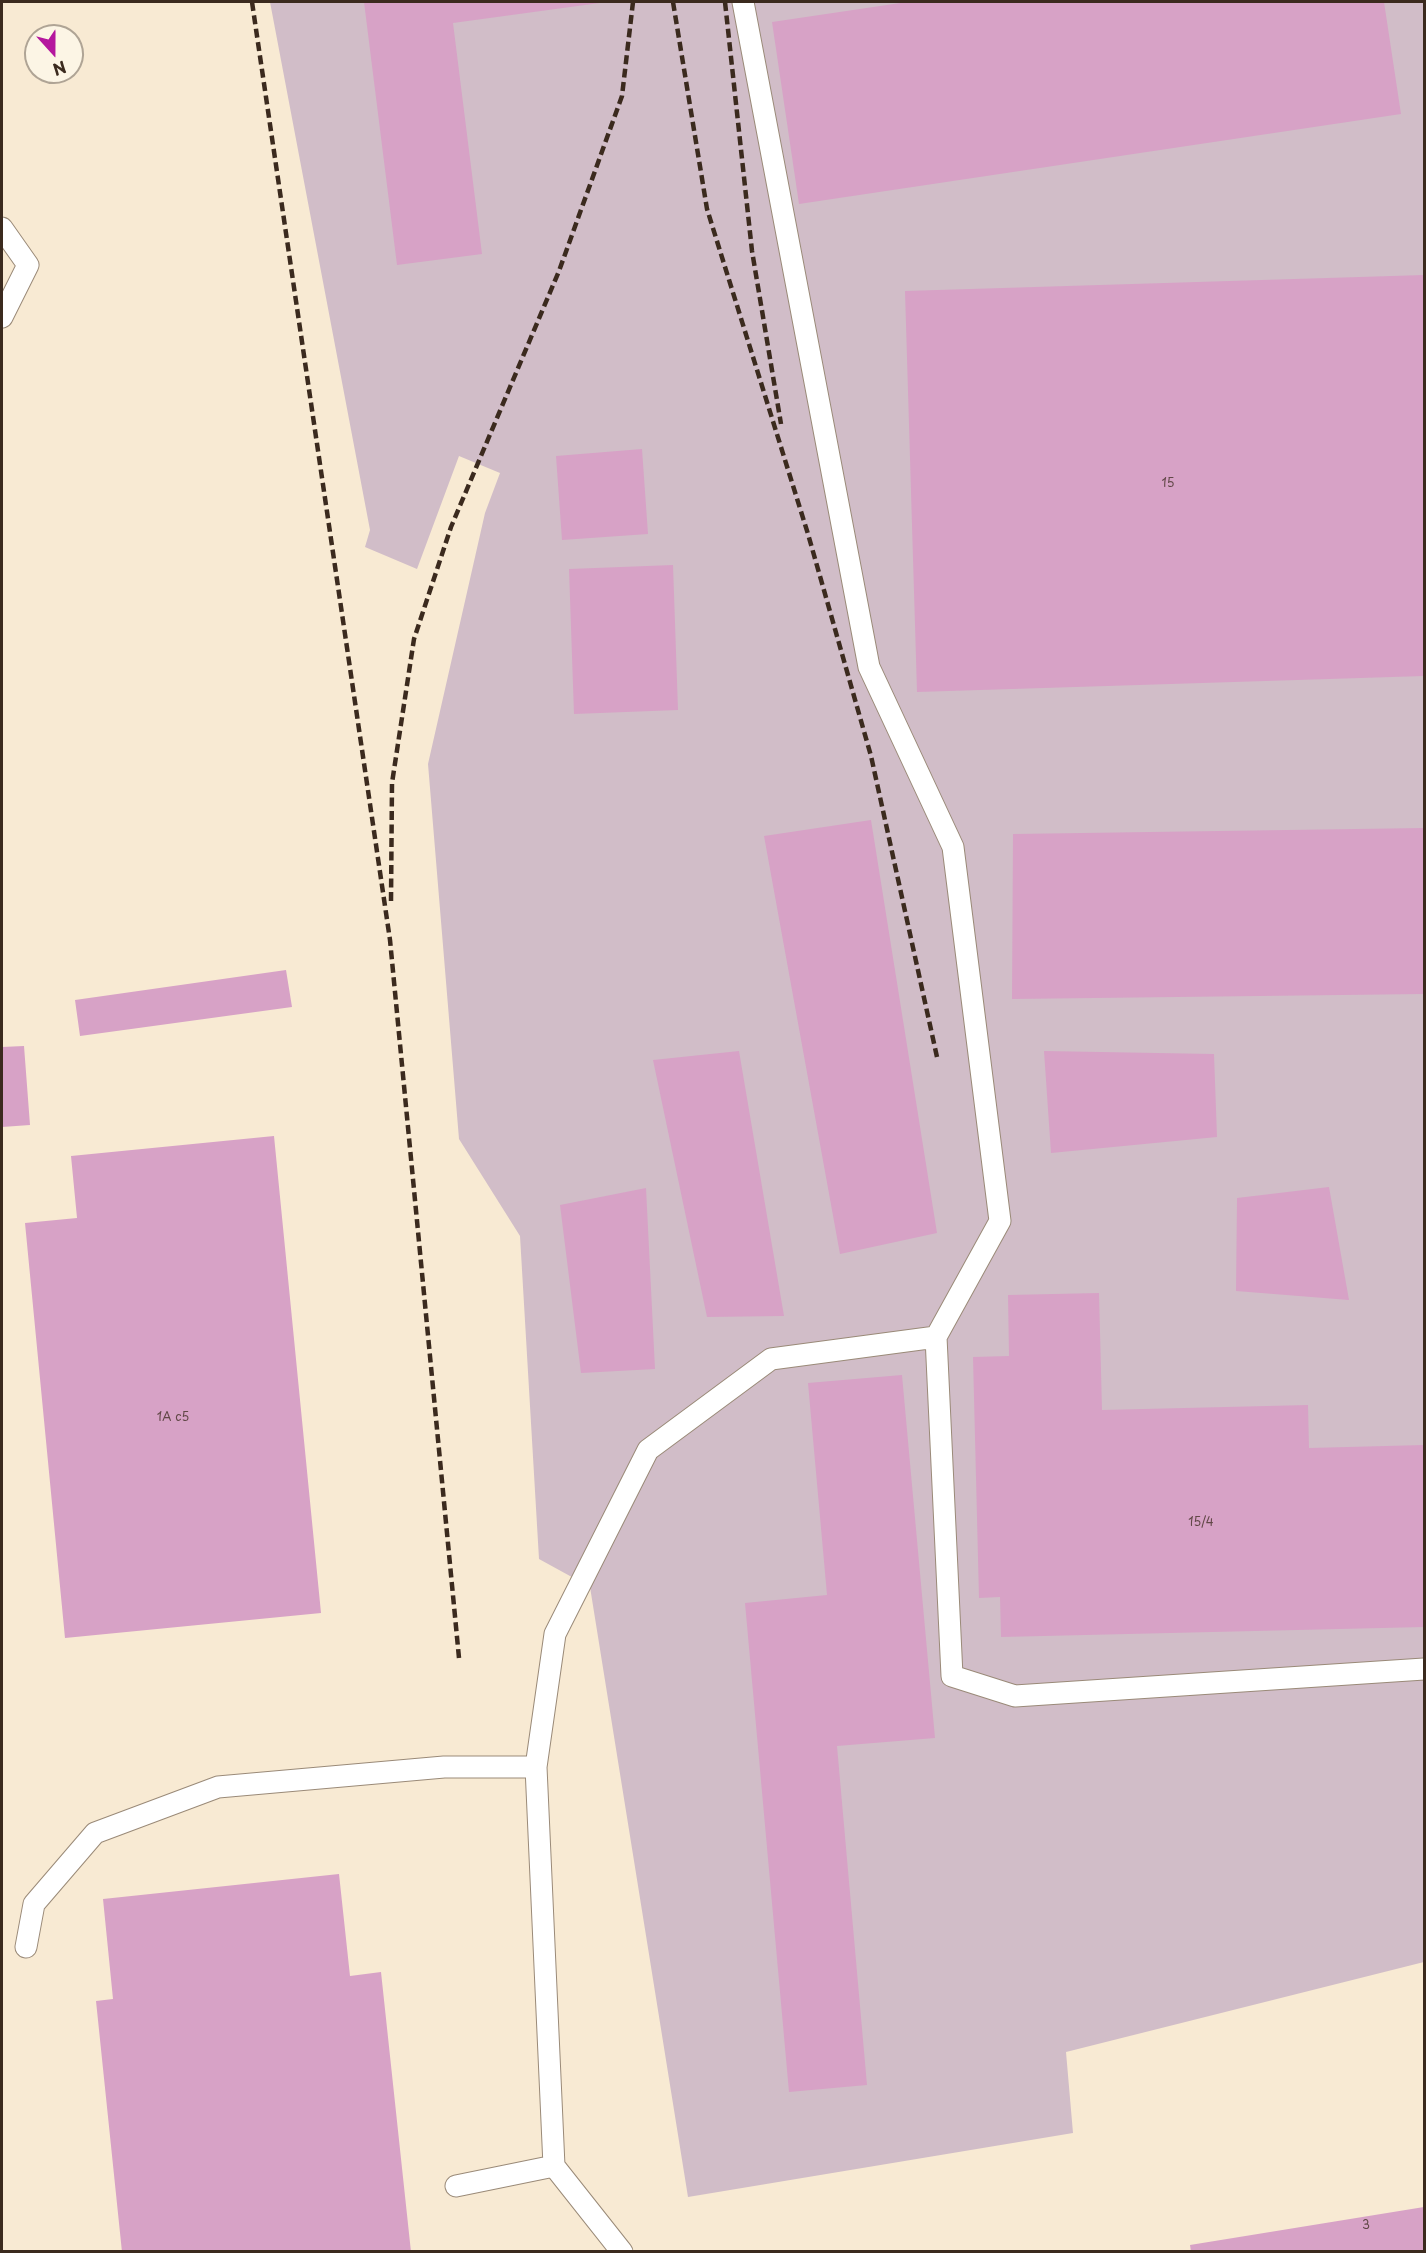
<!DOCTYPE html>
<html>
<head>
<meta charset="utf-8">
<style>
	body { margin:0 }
	#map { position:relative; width:1426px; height:2253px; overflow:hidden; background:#f8ead3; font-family:"Playpen Sans",sans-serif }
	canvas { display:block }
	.frame { position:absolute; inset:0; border:3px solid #3b2a1e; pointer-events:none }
	.north { position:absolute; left:24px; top:24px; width:60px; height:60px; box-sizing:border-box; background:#fcf5e5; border:2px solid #afa495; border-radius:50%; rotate:159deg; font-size:16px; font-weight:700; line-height:24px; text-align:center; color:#3b2a1e }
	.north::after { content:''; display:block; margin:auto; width:21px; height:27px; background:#b5179e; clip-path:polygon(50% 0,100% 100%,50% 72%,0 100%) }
</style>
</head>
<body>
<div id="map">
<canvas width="1426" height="2253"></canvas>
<div class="frame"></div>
<div class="north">N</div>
</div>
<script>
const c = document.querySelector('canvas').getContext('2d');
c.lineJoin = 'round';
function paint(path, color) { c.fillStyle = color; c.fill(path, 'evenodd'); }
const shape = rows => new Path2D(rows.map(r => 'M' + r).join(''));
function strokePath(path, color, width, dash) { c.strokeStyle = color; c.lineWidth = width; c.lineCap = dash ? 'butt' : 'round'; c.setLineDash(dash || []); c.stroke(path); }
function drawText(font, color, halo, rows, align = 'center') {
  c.font = font + ' "Playpen Sans",sans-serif'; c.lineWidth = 6; c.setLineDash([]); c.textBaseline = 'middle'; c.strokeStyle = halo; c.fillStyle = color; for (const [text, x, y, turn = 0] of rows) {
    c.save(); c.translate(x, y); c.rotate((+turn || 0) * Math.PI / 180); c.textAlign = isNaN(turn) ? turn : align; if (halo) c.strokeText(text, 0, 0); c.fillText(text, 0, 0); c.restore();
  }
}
paint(shape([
	[270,2,1424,2,1424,1962,1066,2052,1073,2133,688,2197,590,1587,539,1559,520,1236,459,1139,428,764,485,513,500,473,459,456,417,569,365,547,370,530]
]), '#d1bdc8');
paint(shape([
	[364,2,607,2,453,23,482,254,397,265],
	[907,2,1384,2,1401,114,799,204,772,22],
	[1424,275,1424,676,917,692,905,291],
	[642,449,648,534,562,540,556,456],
	[673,565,678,710,574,714,569,569],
	[871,820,937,1233,840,1254,764,836],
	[1424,828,1424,994,1012,999,1013,834],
	[286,970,292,1007,80,1036,75,1000],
	[24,1046,30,1125,2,1127,2,1047],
	[739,1051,784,1316,707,1317,653,1060],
	[1044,1051,1214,1054,1217,1137,1051,1153],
	[274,1136,321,1613,65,1638,25,1223,77,1218,71,1156],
	[1329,1187,1349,1300,1236,1291,1237,1198],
	[646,1188,655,1369,581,1373,560,1205],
	[1099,1293,1102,1410,1308,1405,1309,1448,1424,1445,1424,1627,1001,1637,1000,1597,979,1598,973,1357,1009,1356,1008,1295],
	[902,1375,935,1738,837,1746,867,2085,789,2092,745,1603,827,1595,808,1383],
	[339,1874,350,1976,381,1972,411,2252,122,2252,96,2001,113,1999,103,1899],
	[1424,2207,1424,2252,1191,2252,1190,2245]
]), '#d7a2c6');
const service = shape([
	[743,2,869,667,953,847,1000,1221,936,1337],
	[2,228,28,265,2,317],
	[536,1767,555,1634,648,1450,771,1359,936,1337,952,1676,1015,1696,1424,1669],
	[26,1947,34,1904,95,1833,218,1787,444,1767,536,1767,554,2166],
	[456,2186,554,2166,622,2252]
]);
strokePath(service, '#9a8a78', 23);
strokePath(service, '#fff', 21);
strokePath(shape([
	[252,2,390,940,459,1658],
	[673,2,707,209,808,534,871,756,937,1057],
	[725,2,752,251,781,424],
	[391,901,392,783,414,639,451,527,559,271,622,96,633,2]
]), '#3b2a1e', 4.5, [9, 4.5]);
drawText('12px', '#624848', null, [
	["15",1168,484],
	["1А с5",173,1418],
	["15/4",1201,1523],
	["3",1366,2226]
]);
</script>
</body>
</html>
